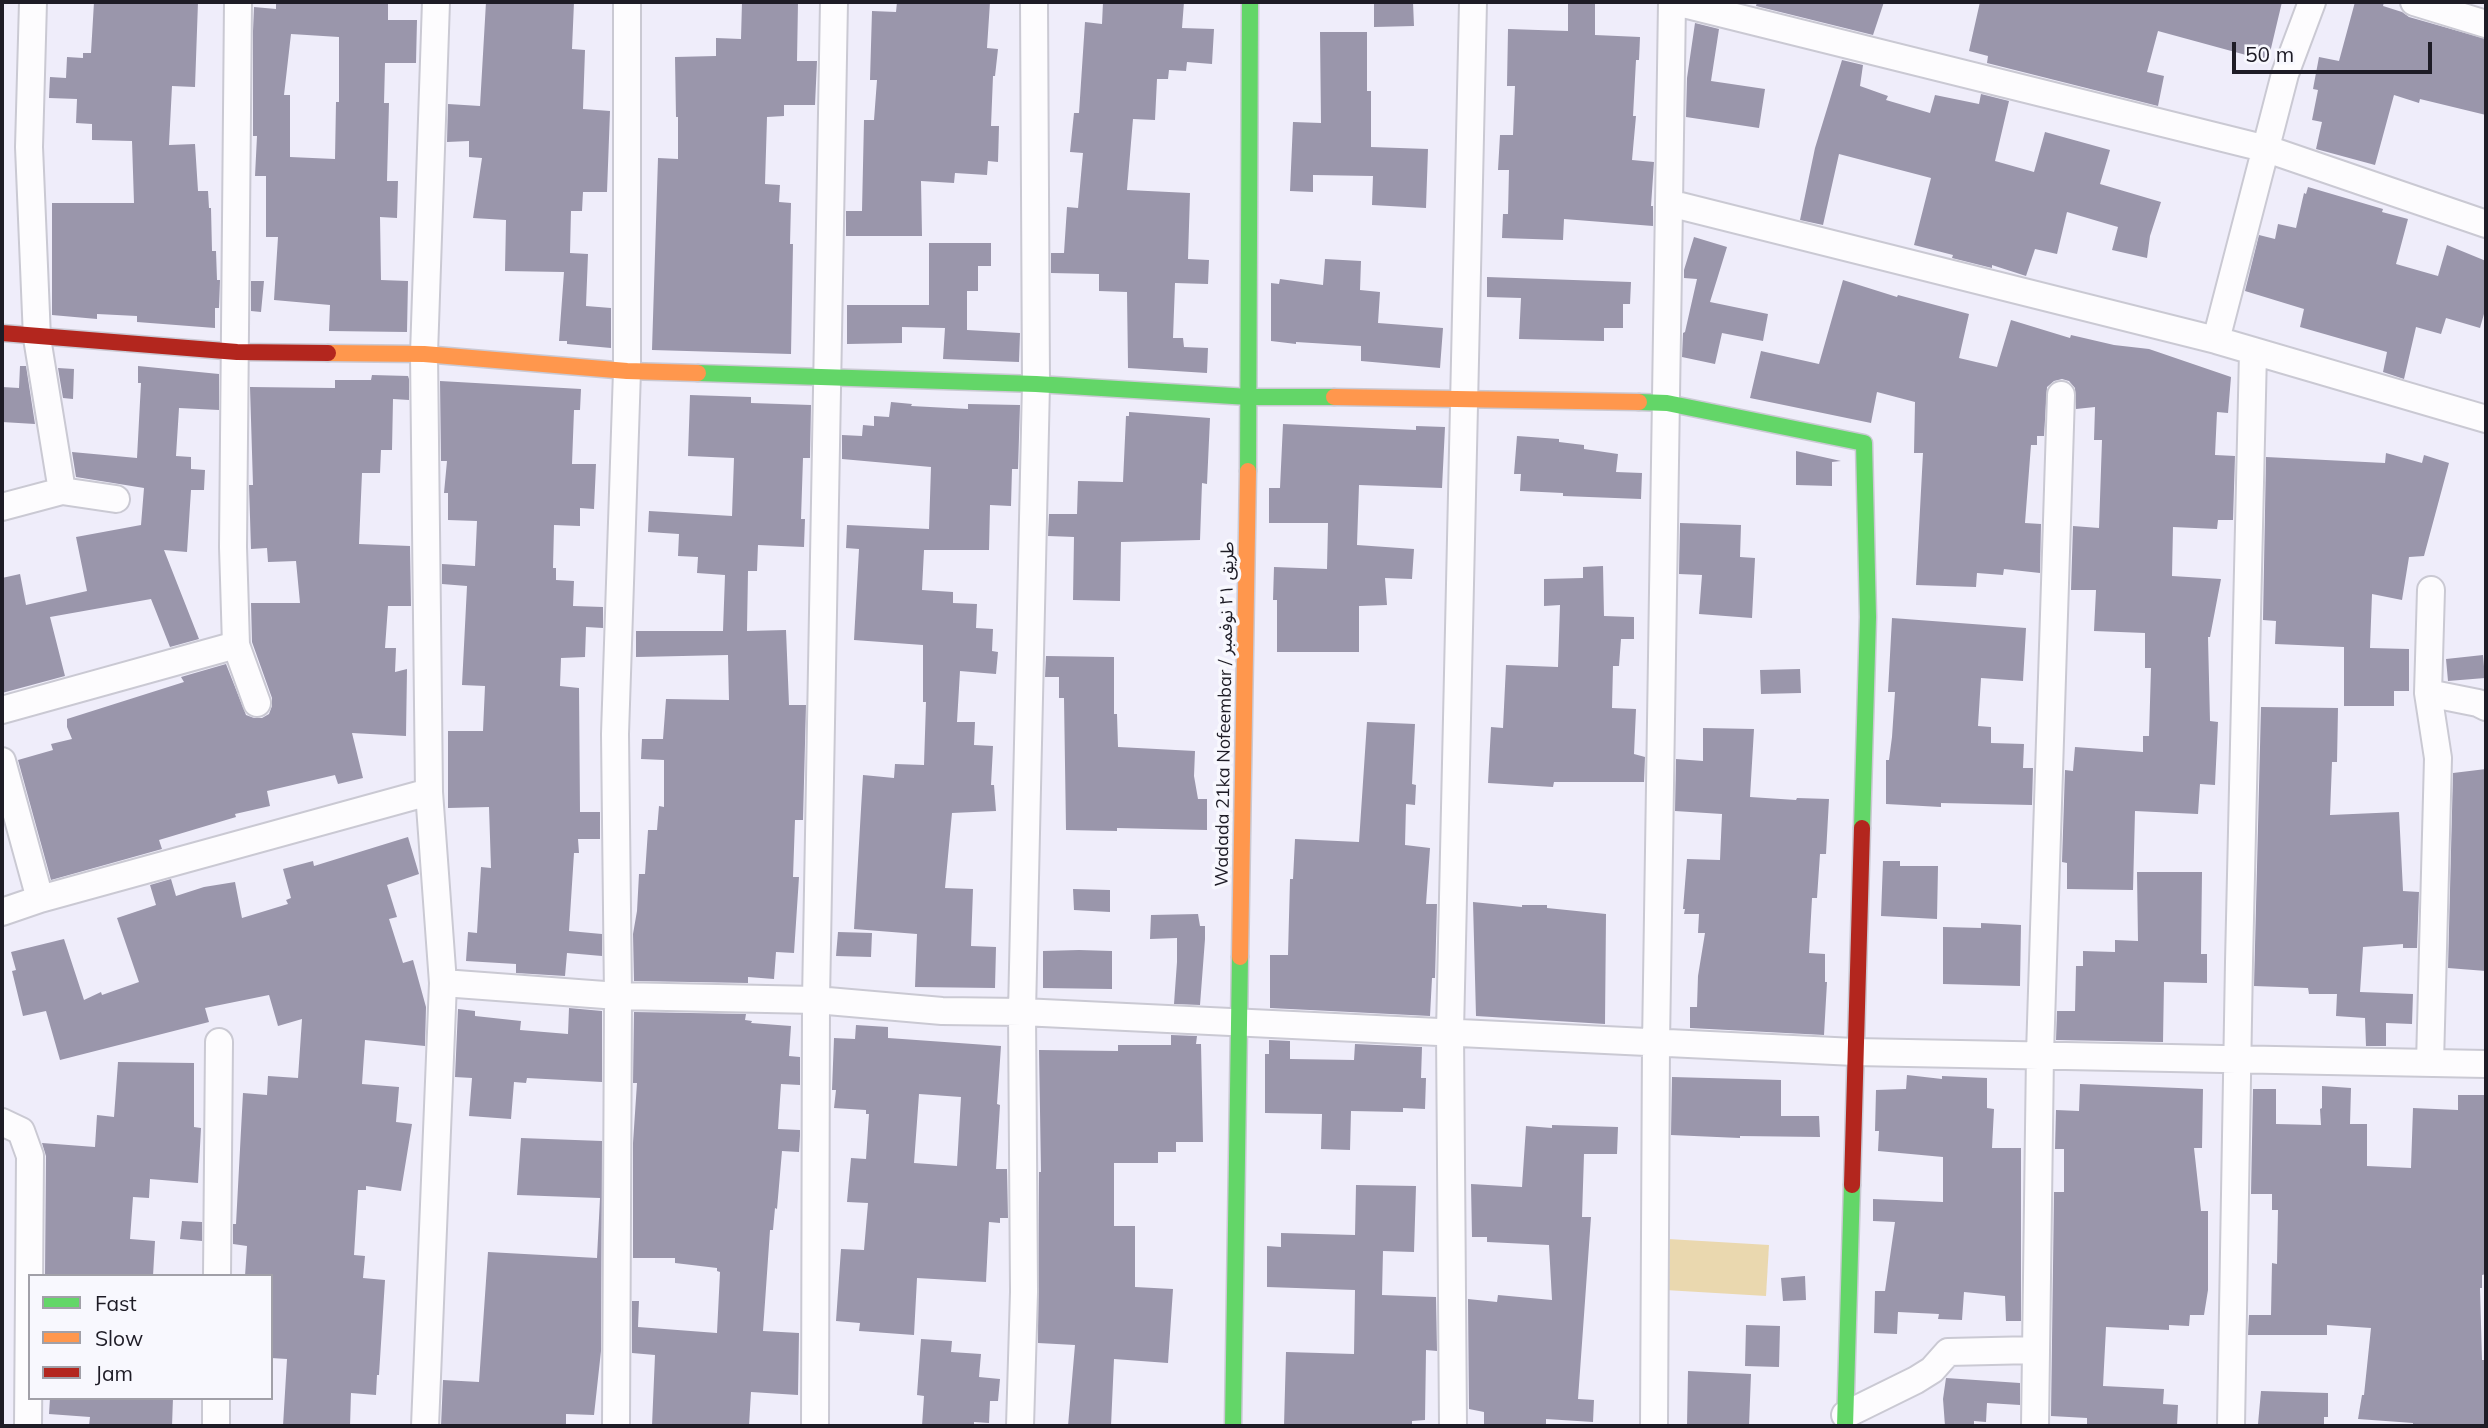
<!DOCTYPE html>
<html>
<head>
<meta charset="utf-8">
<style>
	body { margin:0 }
	#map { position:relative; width:2488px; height:1428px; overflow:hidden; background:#efedfa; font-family:Mulish,sans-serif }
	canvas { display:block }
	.frame { position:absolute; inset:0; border:4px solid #1e1c26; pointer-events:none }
	.legend { position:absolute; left:28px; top:1274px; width:245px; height:126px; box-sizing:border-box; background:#f8f8fe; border:2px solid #a1a0a8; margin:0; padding:9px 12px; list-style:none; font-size:21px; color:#1e1c26 }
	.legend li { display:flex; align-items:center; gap:14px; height:35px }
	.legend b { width:35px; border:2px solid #a1a0a8 }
	.scale { position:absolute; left:2232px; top:42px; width:200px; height:32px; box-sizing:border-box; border:4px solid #1e1c26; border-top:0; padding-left:9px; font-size:21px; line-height:24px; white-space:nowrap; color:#1e1c26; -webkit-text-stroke:5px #f8f8fe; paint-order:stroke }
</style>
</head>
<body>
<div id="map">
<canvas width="2488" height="1428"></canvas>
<div class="frame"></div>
<ul class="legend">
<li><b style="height:9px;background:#63d668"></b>Fast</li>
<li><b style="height:9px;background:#ff974d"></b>Slow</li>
<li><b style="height:9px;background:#b3261e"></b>Jam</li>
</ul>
<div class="scale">50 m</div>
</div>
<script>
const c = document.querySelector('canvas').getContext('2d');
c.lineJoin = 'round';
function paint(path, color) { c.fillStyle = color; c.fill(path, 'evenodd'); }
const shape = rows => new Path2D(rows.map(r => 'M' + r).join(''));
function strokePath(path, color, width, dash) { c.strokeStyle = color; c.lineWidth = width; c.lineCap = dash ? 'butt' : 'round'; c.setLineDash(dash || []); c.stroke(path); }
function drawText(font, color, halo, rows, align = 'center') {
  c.font = font + ' Mulish,"Noto Sans Arabic",sans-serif'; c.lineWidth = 7; c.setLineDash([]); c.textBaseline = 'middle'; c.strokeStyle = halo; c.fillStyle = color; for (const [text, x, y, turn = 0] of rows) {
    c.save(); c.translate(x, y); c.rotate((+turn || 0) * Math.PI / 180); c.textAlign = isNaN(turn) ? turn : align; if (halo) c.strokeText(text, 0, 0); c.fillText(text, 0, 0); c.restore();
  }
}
paint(shape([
	[1668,1239,1769,1245,1766,1296,1665,1290]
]), '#ead8af');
paint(shape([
	[94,2,198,2,195,87,172,86,169,145,195,144,198,191,208,191,209,208,211,208,212,251,216,251,217,280,220,280,219,308,215,308,215,328,137,322,137,316,97,314,97,319,52,315,52,203,134,203,132,141,92,140,92,124,76,123,77,99,49,98,50,77,66,78,67,57,83,58,83,53,91,53],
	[276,2,388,2,388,20,417,20,416,63,385,63,384,103,389,103,387,181,398,181,397,218,380,217,381,280,408,281,407,332,329,331,330,305,274,300,278,237,266,237,266,176,255,176,257,136,253,136,253,31,254,7,276,9],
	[291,34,339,37,339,102,336,102,335,159,290,157,290,95,284,95],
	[486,2,574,2,572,49,585,50,583,109,610,111,607,192,583,192,582,211,571,211,570,253,588,254,586,306,611,308,611,348,567,344,567,341,559,341,564,272,505,271,506,220,473,218,482,158,469,157,469,141,447,142,448,104,480,106],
	[742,2,798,2,797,61,817,61,815,105,784,105,784,116,767,117,765,184,780,185,779,202,791,203,790,244,793,244,791,354,652,350,658,158,678,159,678,117,676,117,675,57,716,56,716,38,741,39],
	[897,2,990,2,987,48,998,49,995,76,993,76,991,126,999,126,998,162,988,161,987,175,955,173,954,183,921,181,922,236,846,236,846,211,862,211,864,120,874,120,877,80,870,80,872,11,896,12],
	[1103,2,1184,2,1182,28,1214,29,1212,64,1187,62,1186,71,1169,70,1168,79,1157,79,1155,120,1133,119,1127,190,1190,193,1188,259,1209,260,1208,284,1175,283,1173,338,1183,338,1184,347,1208,348,1207,373,1128,368,1127,292,1099,291,1099,274,1051,273,1051,253,1064,253,1067,207,1078,208,1083,153,1070,152,1074,113,1079,113,1085,22,1102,24],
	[1374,2,1413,2,1414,26,1374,27],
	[1568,2,1595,2,1595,35,1640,37,1639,60,1636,60,1633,116,1636,116,1632,160,1654,162,1651,206,1653,206,1653,226,1564,219,1563,240,1502,238,1503,214,1508,214,1509,170,1498,170,1500,135,1513,135,1515,86,1507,86,1508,29,1568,31],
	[1757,2,1884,2,1873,35,1756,6],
	[1980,2,2282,2,2268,61,2158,31,2147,72,2164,76,2158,106,1987,63,1988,56,1969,51],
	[2355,2,2384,2,2383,6,2402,12,2409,17,2486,39,2486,115,2420,99,2419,103,2394,95,2375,165,2316,149,2322,122,2312,120,2318,90,2313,89,2319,57,2339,61],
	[1695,23,1719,29,1711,81,1765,89,1759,128,1686,117,1687,78],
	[1320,32,1367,32,1367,91,1371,91,1371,147,1428,149,1426,208,1372,205,1373,176,1313,175,1313,192,1290,191,1293,122,1321,123],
	[1842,60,1863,65,1860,86,1888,96,1886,100,1930,113,1935,95,1979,104,1981,94,2009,101,1995,161,2034,172,2045,132,2110,150,2100,184,2161,202,2150,236,2147,258,2112,250,2118,227,2067,212,2057,254,2035,249,2026,276,1992,265,1992,268,1952,258,1953,255,1914,245,1931,178,1839,154,1823,225,1800,220,1815,148],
	[2308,187,2383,209,2382,212,2408,219,2396,264,2438,276,2447,245,2486,261,2486,307,2480,328,2446,318,2441,334,2416,327,2404,379,2383,372,2387,352,2300,327,2304,309,2245,291,2259,235,2275,239,2278,224,2296,228,2304,193,2306,194],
	[1694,237,1727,247,1710,302,1768,314,1763,341,1722,333,1715,364,1682,357,1683,333,1685,332,1697,279,1684,278,1684,270],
	[929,243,991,243,991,266,978,266,978,291,967,291,967,330,1020,333,1019,362,943,359,945,328,902,327,902,343,847,344,847,305,929,305],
	[1325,259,1361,261,1360,290,1380,292,1378,323,1443,328,1440,368,1361,361,1361,346,1296,342,1296,344,1271,341,1271,283,1279,284,1280,279,1323,285],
	[1487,277,1631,282,1630,304,1623,304,1623,328,1604,328,1604,341,1519,339,1521,298,1487,297],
	[1843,280,1897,297,1898,295,1969,314,1959,358,1997,367,2011,320,2070,338,2071,335,2114,345,2149,349,2231,377,2228,413,2217,412,2215,455,2235,456,2233,520,2218,520,2217,529,2173,527,2172,576,2221,579,2210,637,2208,637,2210,721,2218,722,2215,785,2200,784,2198,814,2135,811,2133,890,2067,889,2067,863,2062,862,2065,770,2073,771,2075,747,2143,752,2143,736,2149,736,2151,668,2145,668,2145,633,2094,631,2096,590,2071,590,2073,526,2099,528,2102,440,2094,440,2095,407,2076,409,2075,388,2069,381,2062,379,2054,381,2047,387,2044,436,2037,436,2037,445,2031,445,2025,523,2041,524,2040,573,2004,569,2003,575,1977,573,1976,587,1916,585,1923,453,1914,453,1915,402,1877,392,1871,423,1750,398,1761,351,1819,364],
	[251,281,264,281,261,312,251,311],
	[20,366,26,366,35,424,2,422,2,387,19,388],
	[138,366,219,374,219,410,179,408,176,456,191,457,191,469,205,470,204,490,191,490,187,552,164,550,199,639,170,647,151,599,50,617,65,676,2,693,2,578,20,574,26,605,87,591,76,537,141,525,144,488,76,477,72,452,137,458,141,383,138,383],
	[58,368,74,369,73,399,63,398],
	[372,375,408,376,409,379,409,400,393,399,392,450,381,450,380,473,362,473,359,544,410,546,411,606,388,606,385,648,396,648,395,672,407,669,406,736,352,733,363,778,338,784,335,775,267,791,270,806,235,814,236,817,159,840,162,849,51,880,18,760,53,750,51,744,72,739,67,727,67,719,184,682,181,677,226,664,246,715,254,718,262,718,269,714,272,706,272,698,252,642,251,603,300,603,296,561,268,562,267,548,251,549,249,485,253,485,250,387,335,388,335,380,371,380],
	[440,381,581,389,580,410,574,410,572,464,596,464,594,509,580,508,580,526,554,525,553,568,556,568,556,580,574,581,573,606,603,607,603,628,586,627,585,657,561,658,560,686,579,688,580,812,600,812,600,839,578,839,579,853,574,853,569,931,602,934,602,956,567,953,565,976,516,973,516,964,466,961,468,932,477,933,481,867,491,868,489,807,448,808,448,731,483,731,485,686,462,685,467,586,442,584,442,564,475,566,477,521,448,520,448,493,444,493,447,461,441,461],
	[690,395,751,397,751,403,811,405,810,458,803,458,801,519,805,519,804,547,758,545,757,571,748,571,747,631,786,630,789,705,806,705,803,820,795,820,793,877,799,877,794,953,776,952,774,979,748,977,748,983,634,981,633,934,637,911,639,874,645,874,648,830,657,830,659,806,664,807,664,760,641,759,642,739,663,739,666,699,729,700,728,655,636,657,636,631,723,631,725,575,697,573,698,557,678,556,679,534,648,532,649,511,732,516,734,458,688,456],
	[891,402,912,404,911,406,968,409,968,404,1020,405,1018,469,1012,469,1011,506,990,505,989,550,924,550,922,590,953,592,953,603,977,604,976,628,993,629,992,651,998,652,996,674,960,671,957,722,975,722,974,745,993,746,991,785,994,785,996,811,952,813,945,888,973,889,971,946,996,947,995,988,915,987,917,934,854,929,863,775,894,778,895,764,924,765,926,702,923,702,923,645,854,640,859,549,846,548,847,525,929,529,931,467,842,459,842,435,862,436,863,425,874,426,874,416,889,417],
	[1129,412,1210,418,1207,484,1202,483,1200,540,1121,542,1120,601,1073,600,1074,537,1048,536,1049,514,1077,514,1078,481,1123,482,1126,416,1129,416],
	[1283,424,1416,430,1416,426,1445,427,1442,488,1359,485,1357,545,1414,549,1412,579,1385,578,1387,605,1359,606,1359,652,1277,652,1277,600,1273,600,1274,567,1327,569,1328,523,1269,523,1269,488,1280,488],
	[1517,436,1559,439,1559,442,1584,445,1584,449,1618,454,1616,472,1642,473,1641,499,1563,496,1563,493,1520,491,1521,474,1514,474],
	[1796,451,1841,461,1832,462,1832,486,1796,485],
	[2386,453,2422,463,2424,455,2449,463,2424,556,2409,557,2402,600,2372,594,2370,648,2409,649,2409,691,2394,691,2394,706,2344,706,2344,647,2275,644,2276,621,2263,620,2266,457,2385,463],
	[1680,523,1741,525,1740,557,1755,558,1752,618,1699,614,1702,575,1679,574],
	[1603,566,1604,616,1634,617,1634,639,1621,639,1619,666,1613,666,1612,708,1636,709,1634,754,1645,757,1644,782,1554,782,1553,787,1488,783,1491,727,1503,728,1506,665,1558,667,1560,605,1544,606,1544,579,1583,578,1583,567],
	[1892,618,2026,628,2023,681,1981,678,1978,726,1991,727,1991,743,2024,744,2023,768,2033,768,2032,805,1941,803,1941,807,1886,804,1886,760,1889,760,1892,737,1895,692,1888,692],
	[2483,655,2485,678,2448,681,2446,659],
	[1046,656,1114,657,1114,714,1117,714,1118,747,1195,751,1194,776,1198,799,1207,799,1207,830,1117,828,1117,831,1066,830,1064,698,1059,698,1059,677,1045,677],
	[1800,669,1801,693,1761,694,1760,670],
	[2261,707,2338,708,2337,762,2332,762,2330,815,2399,812,2403,891,2419,892,2417,948,2403,948,2403,944,2363,947,2360,992,2413,994,2412,1024,2386,1023,2386,1046,2366,1046,2365,1018,2336,1016,2337,994,2309,994,2308,988,2254,986],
	[1367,722,1415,724,1412,784,1416,785,1415,805,1406,804,1405,845,1430,848,1426,904,1437,904,1435,978,1432,978,1430,1016,1270,1008,1270,955,1288,955,1290,879,1293,879,1295,839,1359,842],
	[1703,728,1754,729,1750,797,1796,800,1797,798,1829,799,1826,854,1820,854,1817,898,1812,898,1809,953,1825,954,1825,982,1827,982,1824,1035,1690,1028,1690,1007,1697,1007,1698,976,1705,933,1698,933,1699,914,1684,914,1685,909,1683,909,1687,859,1720,860,1722,814,1675,811,1676,759,1703,761],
	[2486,769,2486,971,2448,968,2453,773],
	[408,837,419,874,387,885,397,917,389,919,403,963,413,960,426,1007,425,1046,365,1040,362,1084,399,1087,396,1122,412,1124,401,1191,366,1186,366,1190,358,1190,354,1255,365,1256,363,1278,385,1280,379,1375,377,1375,376,1395,351,1393,350,1426,283,1426,287,1359,271,1358,271,1276,245,1276,247,1246,233,1244,233,1224,236,1224,243,1093,267,1095,268,1076,298,1078,302,1019,278,1026,269,995,205,1008,209,1022,60,1060,46,1011,23,1016,12,971,16,970,11,952,64,939,84,1000,101,992,102,995,139,982,117,918,156,905,150,885,171,879,176,896,204,887,235,882,242,918,288,904,286,900,291,898,283,869,313,861,314,866],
	[1883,861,1900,861,1900,866,1938,866,1937,919,1881,916],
	[2137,872,2202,872,2201,954,2207,954,2207,983,2164,982,2163,1042,2056,1040,2057,1011,2075,1011,2076,966,2083,966,2083,951,2115,952,2115,940,2138,941],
	[1073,889,1110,890,1110,912,1074,910],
	[1473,902,1522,907,1522,905,1547,905,1547,908,1606,914,1605,1024,1476,1016],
	[1198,914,1200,926,1205,926,1205,939,1200,1005,1174,1004,1177,962,1177,938,1150,939,1151,915],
	[1981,923,2021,925,2020,986,1943,984,1943,927,1981,928],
	[838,932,872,933,871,957,836,956],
	[1079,950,1112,951,1112,989,1043,988,1043,951],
	[569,1008,602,1011,602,1082,527,1078,526,1083,514,1082,511,1119,469,1116,472,1078,455,1077,458,1009,475,1011,475,1016,521,1021,520,1030,568,1034],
	[634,1012,746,1014,745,1020,752,1021,751,1023,791,1026,789,1056,800,1057,800,1085,781,1084,778,1129,800,1130,800,1136,799,1152,782,1151,777,1209,775,1208,773,1230,770,1230,763,1331,799,1333,798,1395,751,1392,749,1426,652,1426,655,1355,632,1353,632,1301,639,1301,638,1327,717,1333,720,1272,717,1271,717,1268,675,1263,675,1258,633,1258,633,1143,637,1083,633,1083],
	[856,1025,888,1027,888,1038,1001,1046,997,1104,1000,1105,996,1169,1007,1169,1008,1218,1000,1218,1000,1223,989,1222,986,1282,917,1278,914,1335,859,1331,860,1323,836,1321,841,1249,864,1250,868,1203,847,1202,851,1158,866,1159,869,1114,866,1114,866,1110,834,1108,836,1090,832,1090,834,1038,855,1039],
	[919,1094,961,1097,957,1166,914,1163],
	[1171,1035,1197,1036,1196,1044,1201,1044,1203,1142,1176,1142,1176,1152,1158,1152,1158,1163,1114,1163,1114,1226,1135,1226,1135,1287,1173,1289,1168,1363,1114,1359,1111,1426,1068,1426,1075,1345,1038,1343,1039,1172,1041,1172,1039,1050,1118,1051,1118,1045,1171,1045],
	[1269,1040,1290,1041,1290,1059,1354,1060,1355,1044,1422,1047,1421,1078,1426,1078,1425,1109,1403,1108,1403,1112,1351,1111,1350,1150,1321,1149,1322,1114,1265,1113,1265,1054,1269,1054],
	[118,1062,194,1063,194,1127,201,1128,198,1183,150,1179,149,1198,133,1197,130,1239,155,1241,153,1276,45,1276,46,1156,42,1143,95,1147,97,1115,114,1117],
	[1907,1075,1942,1079,1942,1076,1987,1078,1987,1108,1994,1109,1992,1148,2021,1148,2021,1321,2006,1321,2005,1296,1964,1292,1962,1320,1938,1319,1939,1314,1898,1312,1897,1334,1874,1333,1875,1291,1885,1291,1895,1222,1873,1221,1873,1199,1943,1202,1943,1157,1878,1151,1879,1131,1875,1131,1876,1090,1906,1089],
	[1672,1077,1781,1080,1781,1116,1819,1116,1820,1137,1740,1136,1740,1138,1671,1135],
	[2080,1084,2203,1089,2202,1148,2194,1148,2201,1211,2208,1211,2208,1290,2204,1315,2190,1315,2189,1326,2169,1325,2169,1330,2106,1327,2103,1386,2164,1389,2163,1404,2178,1405,2177,1426,2087,1426,2087,1418,2051,1416,2054,1192,2064,1192,2064,1149,2055,1149,2056,1110,2079,1111],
	[2322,1086,2351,1088,2350,1124,2367,1124,2367,1166,2411,1168,2413,1108,2458,1110,2458,1095,2486,1095,2486,1274,2482,1275,2482,1288,2480,1288,2482,1360,2486,1360,2484,1397,2486,1397,2486,1425,2413,1426,2413,1423,2358,1419,2362,1395,2364,1395,2371,1328,2327,1325,2327,1335,2248,1335,2249,1315,2271,1315,2272,1263,2277,1264,2278,1210,2272,1210,2272,1194,2251,1194,2253,1089,2276,1089,2276,1124,2321,1125,2320,1109,2322,1108],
	[1552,1125,1618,1127,1617,1154,1584,1154,1582,1217,1591,1217,1578,1399,1594,1400,1593,1422,1546,1419,1546,1426,1484,1426,1484,1412,1469,1409,1468,1299,1497,1302,1498,1295,1552,1300,1549,1245,1487,1242,1487,1237,1472,1237,1471,1184,1522,1187,1526,1126,1552,1128],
	[521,1138,602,1141,601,1351,594,1415,566,1414,566,1426,441,1426,443,1380,479,1382,488,1252,597,1258,600,1198,517,1195],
	[1356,1185,1416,1186,1414,1252,1383,1251,1382,1295,1436,1297,1437,1351,1426,1350,1425,1420,1412,1421,1412,1426,1284,1426,1286,1352,1354,1354,1355,1290,1267,1287,1267,1246,1281,1247,1281,1233,1355,1235],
	[182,1221,202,1222,202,1241,180,1239],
	[1805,1276,1806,1300,1783,1301,1781,1278],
	[1746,1325,1780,1326,1779,1367,1745,1366],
	[921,1339,952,1341,951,1352,981,1354,979,1377,1000,1379,998,1401,990,1401,989,1423,974,1422,974,1426,922,1426,924,1396,917,1395],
	[1688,1371,1751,1374,1749,1426,1687,1426],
	[1946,1378,2020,1383,2020,1405,1987,1403,1986,1422,1974,1421,1974,1426,1945,1426,1943,1399],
	[2261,1391,2328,1393,2328,1417,2324,1417,2324,1426,2258,1424],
	[50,1398,173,1398,172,1426,89,1426,90,1417,49,1414]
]), '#9a96ab');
const street = shape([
	[33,2,29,147,37,338,62,491],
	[238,2,233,547,236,645,257,703],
	[1672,2,1669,203,2216,340,2486,419],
	[1675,2,2267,149,2486,224],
	[2414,2,2486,24],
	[2216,340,2285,74,2312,2],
	[2,507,62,491,116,499],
	[2428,693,2478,703,2486,707],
	[2,710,236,645],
	[2,761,40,899],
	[2,912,40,899,429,792],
	[443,983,618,996,816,1000,942,1011,1022,1012,1855,1052,2486,1064],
	[2430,1063,2438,758,2428,693,2431,590],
	[2,1122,21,1131,30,1156,28,1426],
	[217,1276,219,1042],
	[1845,1415,1916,1380,1932,1370,1948,1352,2035,1350],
	[216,1426,216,1398],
	[425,1426,443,983,429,792,424,354,436,2],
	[616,1426,618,996,615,734,627,371,627,2],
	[815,1426,816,1000,834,2],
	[1020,1426,1024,1292,1022,1012,1036,384,1034,2],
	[1453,1426,1450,1031,1473,2],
	[1654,1426,1656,1044,1669,203],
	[2035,1426,2040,1054,2061,395],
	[2231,1426,2239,962,2253,352]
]);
const fast = shape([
	[698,373,1036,384,1249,397,1334,397],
	[1639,402,1667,403,1864,443,1868,617,1862,828],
	[1248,471,1250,2],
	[1233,1426,1240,957],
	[1845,1426,1852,1185]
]);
const slow = shape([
	[328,353,424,354,627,371,698,373],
	[1334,397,1639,402],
	[1240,957,1248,471]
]);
const jam = shape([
	[2,333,237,352,328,353],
	[1852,1185,1862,828]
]);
strokePath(street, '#cac9d3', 30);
strokePath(fast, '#cac9d3', 19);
strokePath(slow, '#cac9d3', 19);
strokePath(jam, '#cac9d3', 19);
strokePath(street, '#fdfcfe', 26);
strokePath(fast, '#63d668', 16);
strokePath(slow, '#ff974d', 16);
strokePath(jam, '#b3261e', 16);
drawText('18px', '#1e1c26', '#f8f8fe', [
	["Wadada 21ka Nofeembar / طريق ٢١ نوفمبر",1225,714,-89]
]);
</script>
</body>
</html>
